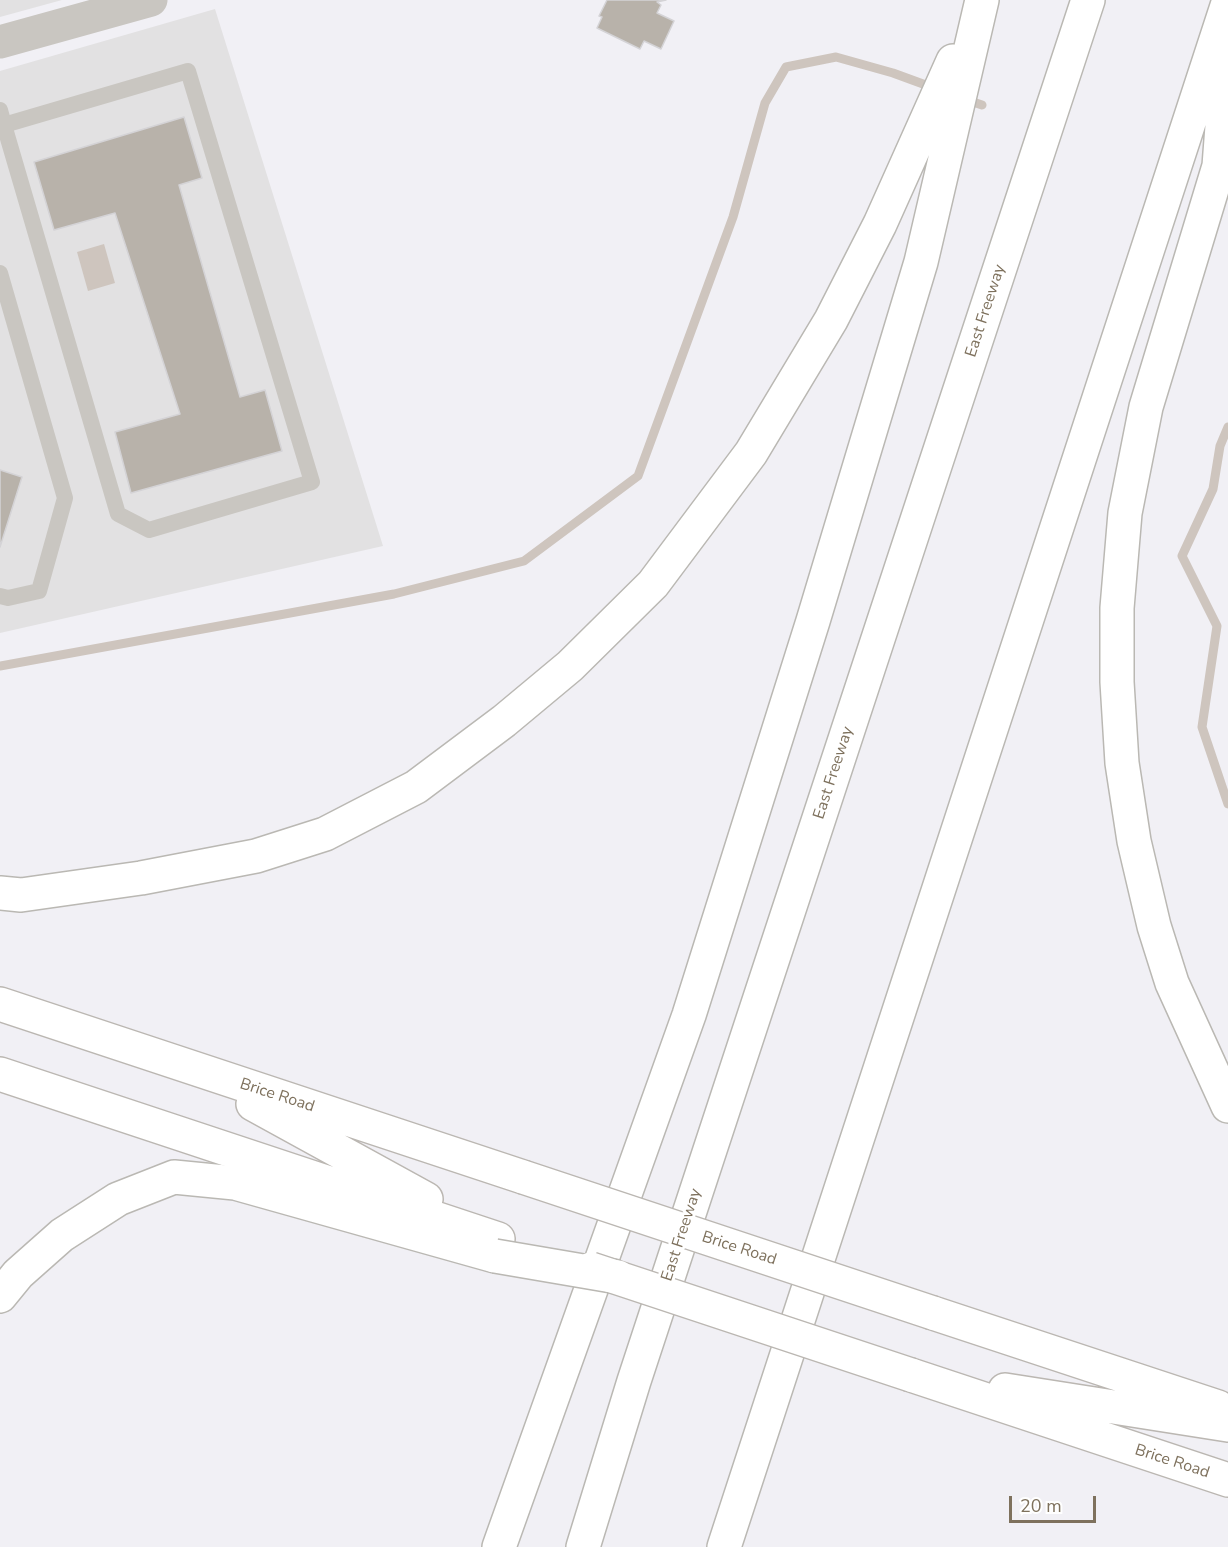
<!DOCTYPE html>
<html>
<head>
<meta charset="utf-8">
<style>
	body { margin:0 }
	#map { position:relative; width:1228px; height:1547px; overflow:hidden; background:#f1f0f5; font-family:"Nunito Sans",sans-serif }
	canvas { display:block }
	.scale { position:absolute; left:1009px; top:1496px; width:87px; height:27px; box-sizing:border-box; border:3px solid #7e715d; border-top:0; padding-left:8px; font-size:18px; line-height:21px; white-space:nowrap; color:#7e715d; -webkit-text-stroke:4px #fff; paint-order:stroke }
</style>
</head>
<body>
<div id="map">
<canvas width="1228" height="1547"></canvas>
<div class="scale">20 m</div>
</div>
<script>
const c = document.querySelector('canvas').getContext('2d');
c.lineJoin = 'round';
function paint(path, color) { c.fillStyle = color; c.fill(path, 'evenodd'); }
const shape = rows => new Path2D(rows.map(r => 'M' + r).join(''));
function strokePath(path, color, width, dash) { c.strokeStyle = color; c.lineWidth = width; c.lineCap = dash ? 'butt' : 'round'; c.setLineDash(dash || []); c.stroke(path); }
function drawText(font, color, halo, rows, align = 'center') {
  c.font = font + ' "Nunito Sans",sans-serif'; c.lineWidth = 6; c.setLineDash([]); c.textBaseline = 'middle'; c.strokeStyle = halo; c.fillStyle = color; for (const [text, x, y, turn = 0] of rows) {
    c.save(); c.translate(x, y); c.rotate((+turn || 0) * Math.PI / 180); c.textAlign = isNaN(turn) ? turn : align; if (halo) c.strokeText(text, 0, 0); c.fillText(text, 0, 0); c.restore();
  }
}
paint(shape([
	[0,0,62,0,0,17],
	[215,9,383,546,0,633,0,71]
]), '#e2e1e2');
paint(shape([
	[104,244,115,283,88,291,77,252]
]), '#cec5be');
strokePath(shape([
	[964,99,982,105],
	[1228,427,1220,446,1213,489,1182,556,1217,626,1202,727,1228,804],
	[0,666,394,594,524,561,638,476,733,217,765,103,786,67,836,57,893,73,934,88]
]), '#cec5be', 9);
const building = shape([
	[607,0,666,0,657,2,661,5,657,13,674,21,661,49,644,41,640,49,597,28,602,17,599,16,607,0],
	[184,117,202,178,179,185,240,397,265,390,282,451,131,493,115,432,180,414,115,213,54,230,34,162,184,117],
	[0,470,22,477,0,547,0,470]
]);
paint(building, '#b8b2aa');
strokePath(building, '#d4d3d6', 1.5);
const primary = shape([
	[0,1004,523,1177],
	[0,1074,498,1239],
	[253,1104,426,1199],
	[933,1313,1218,1407],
	[911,1375,1228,1480],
	[1005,1390,1228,1425]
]);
const motorway = shape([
	[1228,47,1219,166,1146,407,1125,513,1117,608,1117,682,1122,763,1134,841,1154,926,1172,983,1228,1106],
	[0,893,21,895,141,878,256,856,325,834,416,787,504,721,570,666,653,584,751,453,831,320,880,224,953,61],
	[0,1296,18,1274,62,1235,118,1199,174,1177,235,1183,495,1256],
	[499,1547,689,1015,813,621,921,262,982,0],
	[583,1547,634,1381,1088,0],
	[724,1547,1228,3]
]);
strokePath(primary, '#bbb7b2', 36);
strokePath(motorway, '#bab8b3', 36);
strokePath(shape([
	[0,110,4,125,118,514,149,530,312,482,188,71,4,125],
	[0,273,65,498,39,591,8,598,0,596]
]), '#c9c6c1', 16);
strokePath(shape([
	[0,42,151,0]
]), '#c9c6c1', 33);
strokePath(primary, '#fff', 33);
strokePath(motorway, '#fff', 33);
const primaryBridge = shape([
	[523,1177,933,1313],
	[591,1269,911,1375]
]);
const motorwayBridge = shape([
	[495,1256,618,1277]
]);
strokePath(primaryBridge, '#bbb7b2', 36, []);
strokePath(motorwayBridge, '#bab8b3', 36, []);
strokePath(primaryBridge, '#fff', 33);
strokePath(motorwayBridge, '#fff', 33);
drawText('16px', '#7e715d', '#fff', [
	["East Freeway",986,311,-72],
	["East Freeway",834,773,-72],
	["Brice Road",277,1096,18],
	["East Freeway",682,1235,-72],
	["Brice Road",739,1249,18],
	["Brice Road",1172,1462,18]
]);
</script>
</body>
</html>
